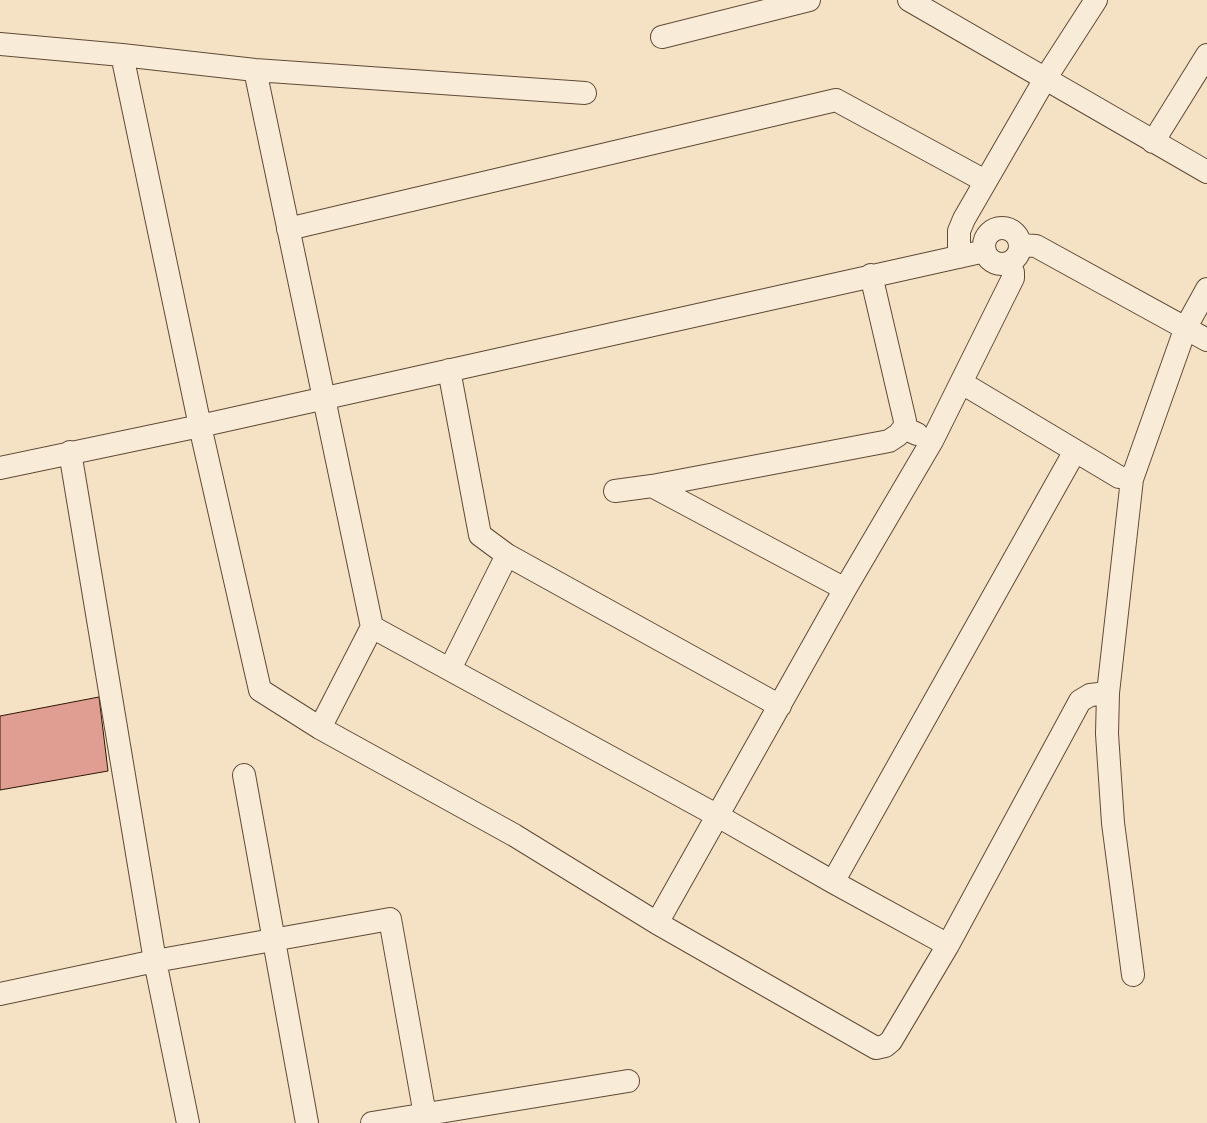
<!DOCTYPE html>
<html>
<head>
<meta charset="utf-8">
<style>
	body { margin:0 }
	canvas { display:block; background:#f5e2c4 }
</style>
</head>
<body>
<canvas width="1207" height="1123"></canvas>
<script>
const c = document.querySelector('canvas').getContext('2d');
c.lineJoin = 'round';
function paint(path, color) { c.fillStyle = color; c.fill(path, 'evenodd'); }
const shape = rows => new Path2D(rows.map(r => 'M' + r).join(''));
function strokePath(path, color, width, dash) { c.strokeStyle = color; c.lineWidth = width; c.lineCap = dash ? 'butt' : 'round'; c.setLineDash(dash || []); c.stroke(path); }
const building = shape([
	[99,697,108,771,0,790,0,716,99,697]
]);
paint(building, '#df9e91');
strokePath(building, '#2e1806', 1);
const minor = shape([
	[909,0,1207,172],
	[662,37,809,0],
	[0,44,122,55,200,426,260,690,320,728,514,835,657,923,876,1048,885,1046,891,1041,948,945,1080,701,1090,695,1108,693],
	[122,55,255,70,585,93],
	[255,70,372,627,320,728],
	[1153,142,1207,55],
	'984 246a18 18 0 1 1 36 0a18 18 0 1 1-36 0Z',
	[288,229,836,100,985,181],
	[1020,245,1036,246,1207,340],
	[959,257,959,231,964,219,1045,79,1096,0],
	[871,275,905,421,904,428,917,434],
	[449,370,480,535,507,555],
	[962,383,1119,477,1132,479],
	[70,452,155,961,188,1123],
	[0,468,200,426,985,251],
	[652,486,845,589],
	[615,491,652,486,889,441,898,435,904,428],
	[372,627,718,816,833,882,948,945],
	[450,669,507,555,780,706],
	[244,775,307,1123],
	[833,882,1075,451],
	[657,923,845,589,932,441,1013,278,1013,272,1008,263],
	[1133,975,1113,823,1107,734,1108,693,1132,479,1186,327,1207,289],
	[0,994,155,961,390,919,425,1115],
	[372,1123,628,1081]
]);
strokePath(minor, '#604a36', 24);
strokePath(minor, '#f8ecd9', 22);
</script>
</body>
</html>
